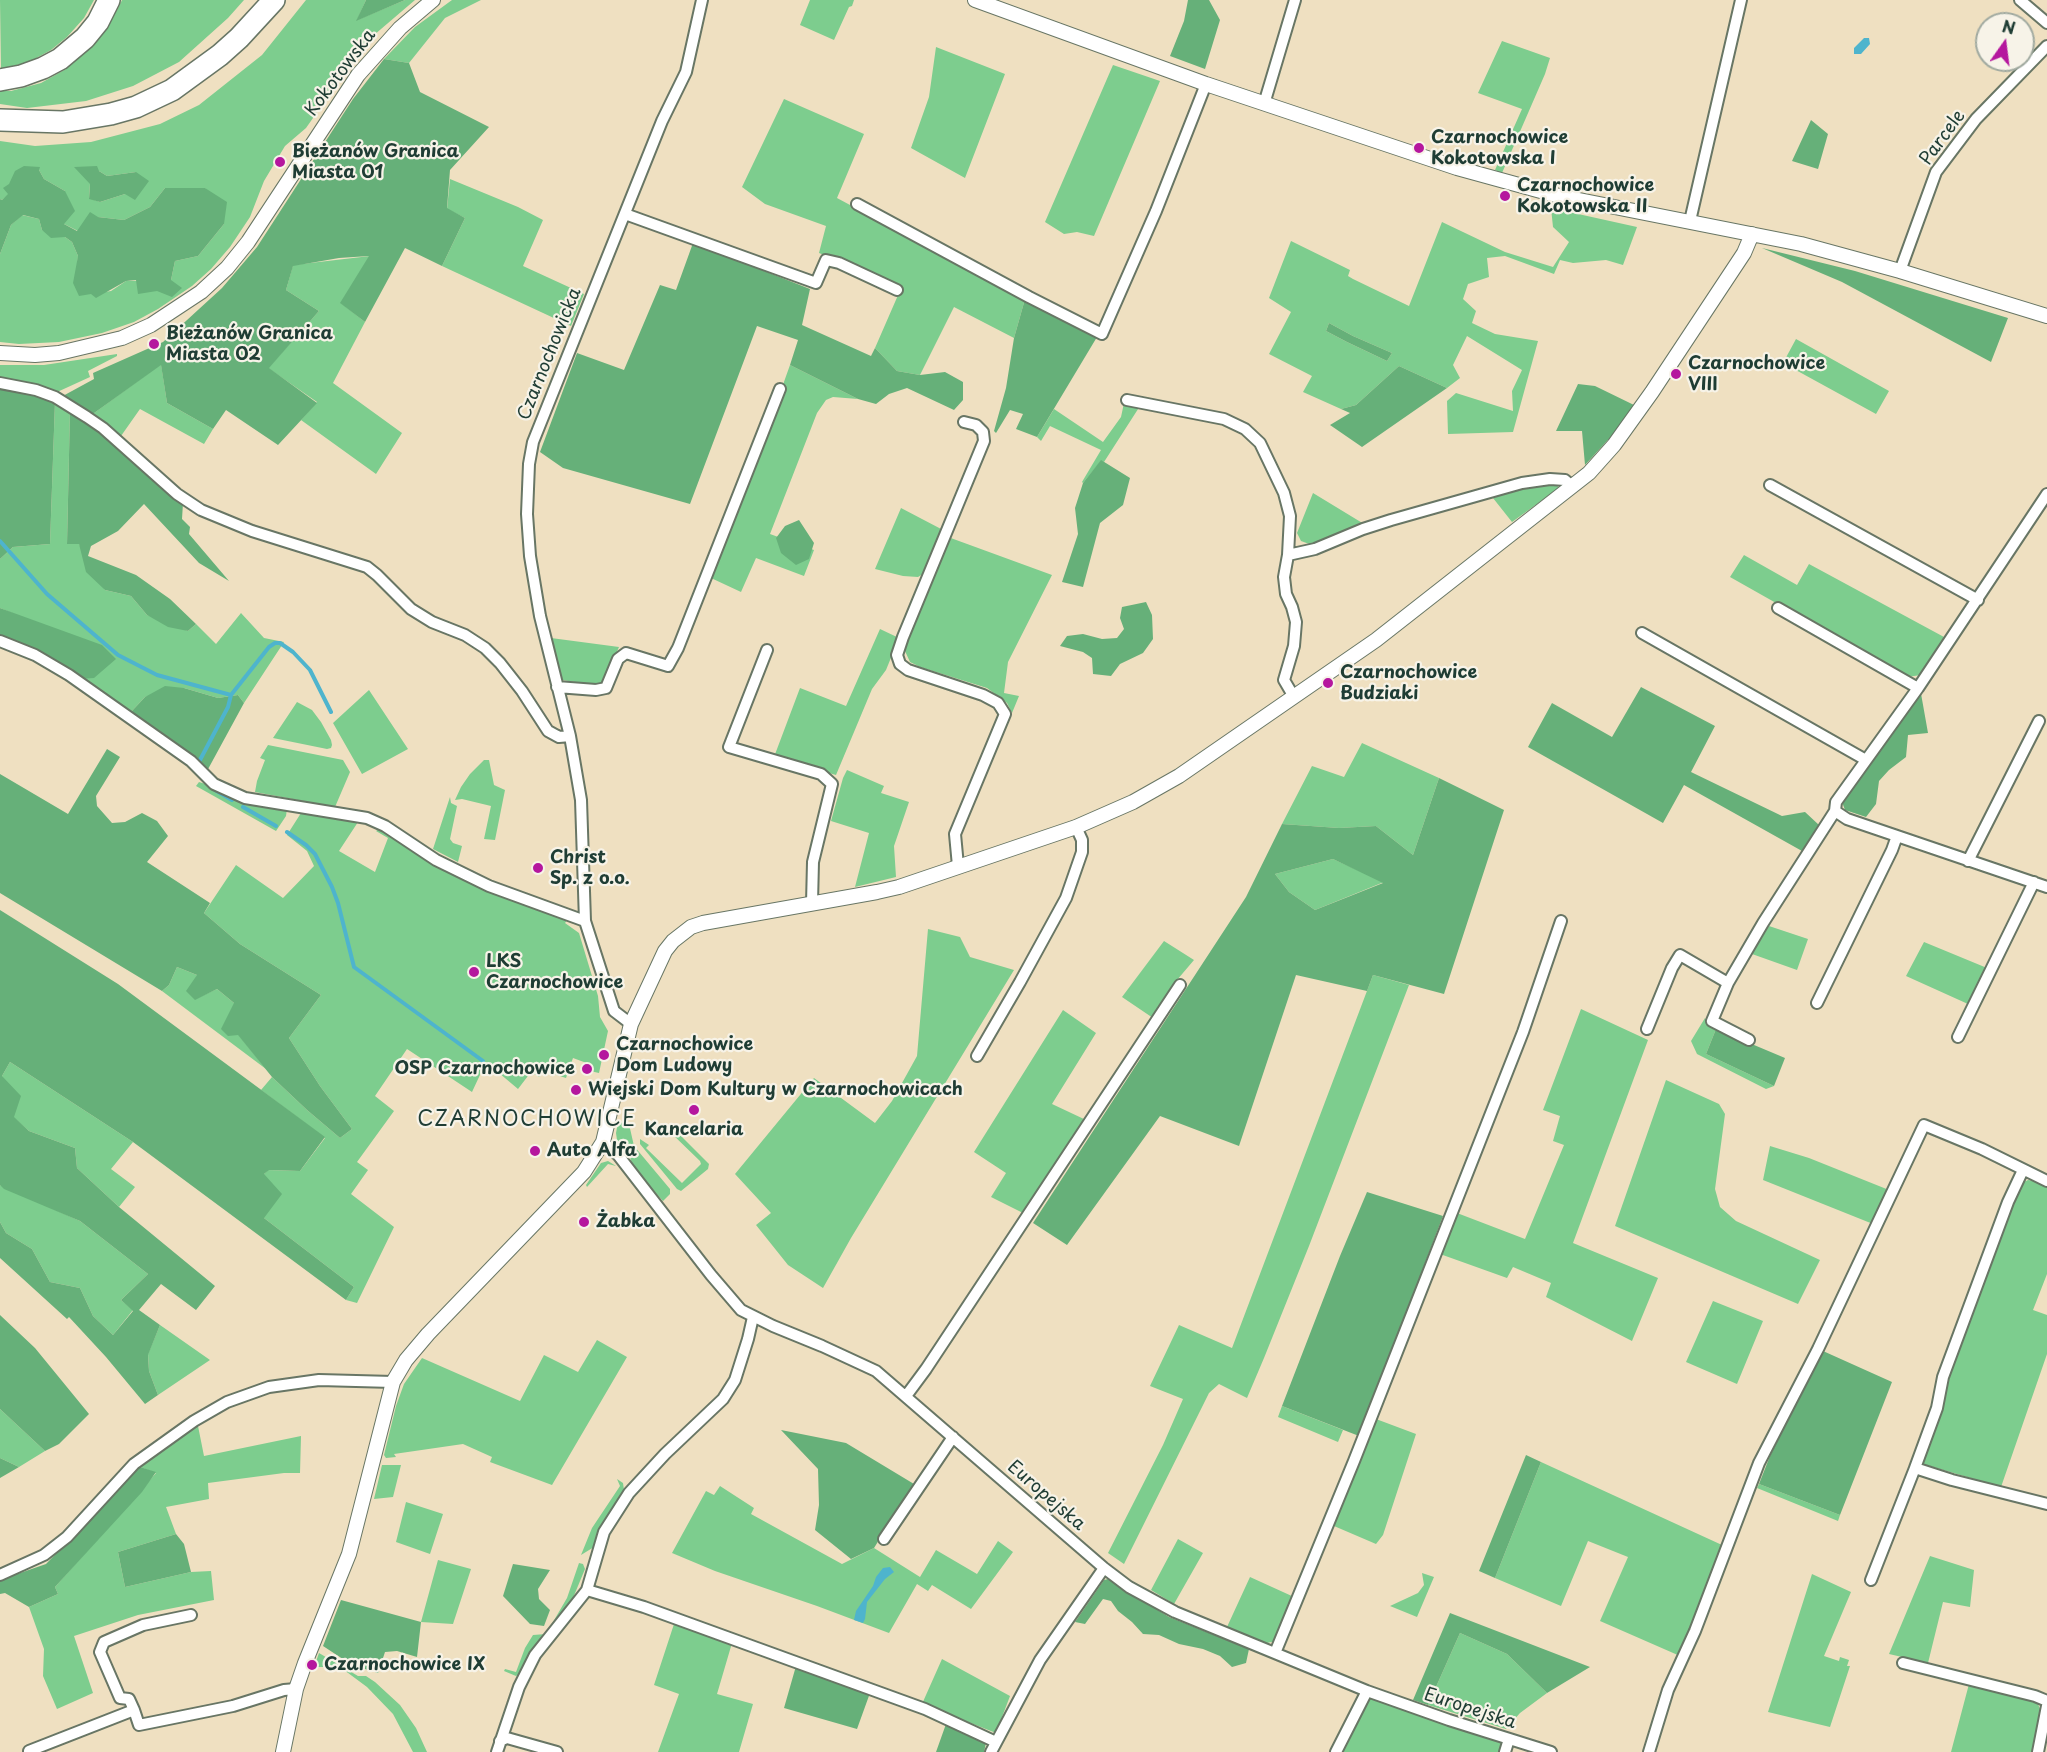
<!DOCTYPE html>
<html>
<head>
<meta charset="utf-8">
<style>
	body { margin:0 }
	#map { position:relative; width:2047px; height:1752px; overflow:hidden; background:#efe0c1; font-family:"Playpen Sans",sans-serif }
	canvas { display:block }
	.north { position:absolute; left:1975px; top:12px; width:60px; height:60px; box-sizing:border-box; background:#f7f3e8; border:2px solid #a1aaa0; border-radius:50%; rotate:14deg; font-size:16px; font-weight:700; line-height:24px; text-align:center; color:#1f3d34 }
	.north::after { content:''; display:block; margin:auto; width:21px; height:27px; background:#b5179e; clip-path:polygon(50% 0,100% 100%,50% 72%,0 100%) }
</style>
</head>
<body>
<div id="map">
<canvas width="2047" height="1752"></canvas>
<div class="north">N</div>
</div>
<script>
const c = document.querySelector('canvas').getContext('2d');
c.lineJoin = 'round';
function paint(path, color) { c.fillStyle = color; c.fill(path, 'evenodd'); }
const shape = rows => new Path2D(rows.map(r => 'M' + r).join(''));
function strokePath(path, color, width, dash) { c.strokeStyle = color; c.lineWidth = width; c.lineCap = dash ? 'butt' : 'round'; c.setLineDash(dash || []); c.stroke(path); }
function drawText(font, color, halo, rows, align = 'center') {
  c.font = font + ' "Playpen Sans",sans-serif'; c.lineWidth = 4.5; c.setLineDash([]); c.textBaseline = 'middle'; c.strokeStyle = halo; c.fillStyle = color; for (const [text, x, y, turn = 0] of rows) {
    c.save(); c.translate(x, y); c.rotate((+turn || 0) * Math.PI / 180); c.textAlign = isNaN(turn) ? turn : align; if (halo) c.strokeText(text, 0, 0); c.fillText(text, 0, 0); c.restore();
  }
}
paint(shape([
	[0,0,94,0,84,18,67,37,51,50,29,62,1,69],
	[122,0,244,0,228,18,179,62,133,86,86,101,27,108,0,104,0,91,11,91,41,83,66,69,87,51,117,10],
	[306,0,366,0,357,20,405,0,415,0,367,41,306,128,285,146,264,181,250,217,230,247,211,269,192,286,158,309,134,322,102,333,59,342,19,344,0,342,0,254,11,225,22,215,39,219,42,230,65,237,72,242,78,256,77,269,91,294,111,291,126,281,171,280,175,261,198,256,224,224,205,188,165,188,150,207,124,220,98,217,78,231,64,224,65,191,44,179,39,170,2,200,0,199,0,141,35,146,91,142,160,124,199,105,262,55],
	[99,171,107,176,136,172,125,194,100,202,89,198,90,184],
	[452,0,481,0,445,18,409,63,384,59,415,27],
	[810,0,854,0,852,6,849,7,834,40,800,25],
	[1502,41,1550,58,1545,74,1502,173,1495,170,1522,109,1478,93],
	[936,47,1005,74,965,178,911,148,929,97],
	[1113,65,1160,81,1094,236,1077,232,1064,234,1045,222],
	[784,99,864,134,837,198,1025,299,1014,338,954,307,920,375,897,371,875,348,902,286,819,253,826,226,765,204,742,187],
	[450,179,518,207,543,220,523,266,584,294,571,326,442,266,465,218,447,209],
	[1551,208,1637,227,1623,265,1606,260,1573,263,1560,260,1554,274,1505,256,1487,258,1489,277,1468,284,1463,299,1476,311,1472,323,1495,334,1538,341,1513,432,1448,434,1447,401,1456,393,1513,411,1512,391,1522,370,1467,336,1453,365,1460,378,1447,388,1399,366,1356,405,1341,409,1303,392,1312,376,1269,354,1291,312,1269,298,1291,241,1350,270,1348,276,1353,279,1409,306,1442,222,1505,252,1553,267,1569,242,1553,227],
	[1329,323,1353,336,1392,353,1387,361,1347,342,1326,331],
	[370,256,341,303,365,322,333,383,402,433,376,474,301,420,317,402,268,368,319,311,286,290,293,265],
	[1796,339,1889,391,1876,414,1783,363],
	[117,354,117,356,88,371,90,377,55,393,0,379,0,365,44,365],
	[161,364,167,403,213,429,204,444,140,409,121,436,90,416],
	[790,365,858,399,833,397,826,400,817,413,770,534,814,550,804,576,756,558,741,592,711,578,735,519],
	[55,402,70,410,67,544,79,544,105,590,131,596,147,615,188,631,196,624,216,644,241,613,264,638,284,642,244,703,238,695,218,698,184,688,145,697,130,713,79,679,24,618,0,608,0,559,13,547,50,544],
	[1124,403,1140,406,1104,462,1101,461,1083,483,1082,482,1101,450,1050,426,1041,441,1037,437,1054,409,1103,442,1121,417],
	[1556,484,1559,488,1512,522,1493,498,1529,485],
	[1313,493,1364,524,1312,545,1301,541,1297,533],
	[901,508,943,530,926,572,918,577,903,576,875,569],
	[948,537,1052,575,1008,662,1004,693,1019,696,1012,713,1007,703,987,688,920,667,910,662,905,651,907,639],
	[1744,555,1797,585,1809,564,1944,637,1921,675,1907,677,1730,577],
	[880,629,899,638,886,670,872,689,836,775,774,757,800,688,846,706],
	[551,638,619,647,603,684,594,685,562,680],
	[369,690,408,749,362,774,333,723],
	[297,702,312,710,321,722,331,740,332,745,331,748,327,749,273,738],
	[1362,743,1439,778,1413,855,1376,826,1339,828,1282,824,1312,766,1344,777],
	[268,745,343,760,350,772,335,807,255,792,257,781,265,760,260,758],
	[484,760,489,760,494,785,505,790,495,840,484,839,491,806,462,799,455,800,461,787,470,774],
	[847,770,884,786,881,793,909,802,894,846,896,877,855,887,869,833,831,821,843,778],
	[199,782,287,809,286,816,276,831,196,786],
	[450,797,451,803,457,806,450,839,453,843,462,846,458,862,433,849],
	[301,813,351,819,358,822,339,851,375,872,388,838,376,831,379,829,433,860,568,919,565,923,579,933,598,996,600,1017,608,1031,599,1073,590,1071,592,1065,573,1058,566,1078,544,1071,539,1077,531,1072,518,1089,486,1062,472,1092,407,1049,375,1096,394,1111,357,1162,368,1170,351,1194,394,1227,357,1303,346,1300,354,1287,264,1218,264,1174,268,1170,300,1171,325,1138,261,1090,272,1077,307,1110,340,1138,352,1129,320,1086,289,1038,321,995,240,944,204,913,236,865,283,898,314,866,307,851,287,835],
	[1333,859,1384,882,1315,910,1289,892,1275,874],
	[1769,926,1808,939,1797,970,1752,954],
	[928,929,960,937,970,957,1014,970,851,1238,823,1288,788,1265,756,1225,771,1213,735,1174,814,1078,875,1123,892,1101,917,1056],
	[1164,941,1194,960,1177,980,1153,1018,1122,997],
	[1924,942,1987,968,1968,1004,1906,976],
	[177,967,197,975,195,999,217,989,234,1003,238,1034,266,1069,162,991,169,985],
	[1373,975,1409,985,1309,1246,1264,1358,1247,1398,1219,1384,1209,1393,1124,1564,1108,1553,1163,1445,1183,1399,1150,1386,1179,1325,1232,1348],
	[1581,1009,1648,1040,1573,1243,1658,1278,1632,1341,1546,1297,1551,1283,1513,1267,1507,1278,1440,1254,1457,1213,1525,1239,1564,1145,1553,1141,1560,1116,1543,1110],
	[1063,1010,1096,1033,1052,1104,1086,1120,1025,1214,991,1197,1006,1173,974,1152],
	[1705,1018,1707,1024,1716,1029,1706,1054,1774,1086,1766,1089,1697,1054,1691,1041],
	[10,1062,133,1142,111,1169,135,1187,119,1207,77,1168,75,1148,29,1131,13,1117,2,1076],
	[1666,1080,1719,1104,1725,1114,1715,1189,1720,1207,1736,1221,1820,1260,1798,1304,1615,1226],
	[618,1122,629,1124,634,1146,670,1189,670,1194,663,1201,643,1179,633,1166,629,1155,617,1140,616,1133],
	[663,1129,675,1130,709,1164,708,1169,681,1191,677,1189,640,1144,640,1139,649,1145,646,1148,682,1183,701,1164,700,1161,670,1132,665,1137,661,1133,657,1137,656,1135],
	[1770,1146,1809,1158,1889,1190,1873,1224,1763,1180],
	[608,1161,616,1166,608,1164,587,1187,586,1185,601,1163],
	[2028,1180,2034,1181,2047,1187,2047,1274,2033,1310,2047,1315,2047,1354,2001,1487,1923,1464,1942,1405,1945,1383,2022,1183],
	[0,1185,80,1221,148,1274,121,1300,133,1310,113,1335,93,1316,80,1288,50,1282,32,1249,6,1233,0,1222],
	[1713,1301,1763,1321,1737,1384,1686,1362],
	[160,1325,210,1360,158,1395,149,1371,148,1354],
	[597,1340,627,1357,552,1485,490,1462,492,1457,463,1444,394,1454,396,1457,386,1458,384,1455,396,1406,404,1384,422,1358,520,1401,544,1355,578,1372],
	[1282,1406,1343,1430,1338,1442,1278,1417],
	[0,1409,45,1451,19,1467,0,1458],
	[1376,1419,1416,1434,1383,1535,1376,1544,1334,1526],
	[198,1426,204,1456,301,1436,300,1473,284,1473,208,1483,209,1499,166,1507,176,1534,118,1552,125,1587,191,1572,211,1571,214,1600,138,1615,74,1636,93,1693,57,1709,43,1676,44,1649,29,1607,58,1594,55,1587,156,1473,140,1467,151,1456],
	[1541,1462,1722,1545,1691,1630,1680,1656,1600,1621,1628,1557,1588,1541,1561,1606,1495,1578],
	[382,1465,401,1465,393,1497,374,1499],
	[617,1479,623,1483,624,1490,604,1525,594,1547,581,1555,592,1528,620,1486],
	[1759,1484,1840,1515,1838,1521,1757,1488],
	[720,1486,754,1508,751,1514,842,1564,874,1548,920,1577,936,1550,977,1574,998,1541,1013,1552,971,1609,932,1585,928,1591,917,1584,889,1633,817,1606,715,1571,672,1553,706,1491,714,1495],
	[406,1502,443,1514,430,1554,396,1542],
	[1178,1539,1203,1553,1174,1604,1151,1590],
	[1930,1556,1974,1570,1970,1607,1943,1602,1928,1663,1889,1654],
	[438,1560,471,1569,453,1624,421,1622],
	[579,1563,583,1564,585,1569,573,1598,557,1622,520,1674,516,1676,504,1671,505,1669,516,1672,525,1648,533,1635,546,1634,567,1598],
	[1422,1573,1434,1577,1417,1617,1390,1606,1418,1593,1424,1585],
	[1812,1574,1851,1592,1824,1656,1839,1661,1840,1657,1849,1660,1847,1666,1850,1666,1830,1727,1768,1712],
	[1250,1577,1294,1597,1276,1641,1267,1643,1227,1627],
	[674,1624,732,1643,717,1694,753,1704,739,1752,658,1752,679,1694,654,1685],
	[1460,1633,1507,1654,1547,1693,1520,1713,1506,1729,1428,1705],
	[319,1653,358,1676,366,1676,375,1682,400,1705,416,1728,427,1752,413,1752,393,1714,367,1687,340,1667,314,1667],
	[942,1659,1010,1696,996,1733,922,1704],
	[1969,1684,2033,1700,2038,1704,2040,1709,2033,1752,1951,1752],
	[1368,1698,1501,1743,1502,1752,1343,1752,1342,1751]
]), '#7dcd8e');
paint(shape([
	[366,0,405,0,356,21],
	[1188,0,1209,0,1220,20,1205,69,1170,56,1184,21],
	[384,59,409,63,420,92,489,127,450,170,447,208,465,218,442,266,405,248,365,322,340,303,369,256,339,258,293,266,286,290,319,311,269,368,317,403,278,445,226,410,213,429,167,403,161,365,90,416,61,397,94,379,93,373,163,342,222,288,257,247,353,99],
	[1811,120,1828,134,1818,169,1792,161],
	[24,166,40,167,39,170,44,179,65,191,75,211,64,224,77,231,90,212,98,217,124,220,150,207,165,188,205,188,227,202,224,224,198,256,175,261,171,280,182,288,172,297,157,291,138,294,136,280,126,281,96,298,91,294,79,296,73,283,78,256,72,242,65,237,51,238,42,230,39,219,23,215,11,225,0,254,0,199,2,200,8,194,3,188,9,184,15,171],
	[97,166,99,171,107,176,136,172,149,181,135,200,125,194,100,202,89,199,90,184,74,167],
	[693,243,810,289,802,325,871,356,875,348,897,371,920,375,945,372,963,382,963,400,954,410,907,388,889,394,876,404,858,399,790,365,798,340,757,326,690,504,563,468,540,452,577,353,624,370,660,285,676,290],
	[1762,248,1855,271,2008,318,1991,362,1842,282],
	[1025,299,1097,337,1037,437,1016,429,1023,414,1010,410,996,433,994,431,1006,388,1014,338],
	[1329,323,1353,336,1392,353,1387,361,1347,342,1326,331],
	[1399,366,1447,388,1362,447,1330,425,1350,413,1341,409,1356,405],
	[1578,384,1595,386,1634,405,1627,419,1585,465,1582,431,1556,431],
	[0,387,38,393,55,402,50,544,13,547,0,559],
	[70,410,103,431,183,503,182,519,190,527,189,534,229,581,199,563,144,504,118,531,91,546,88,556,136,575,170,599,196,624,188,631,168,627,147,615,131,596,105,590,86,572,79,544,67,544],
	[1101,460,1130,478,1123,505,1100,523,1083,587,1062,582,1078,534,1075,508,1083,483],
	[799,520,814,543,809,559,796,565,781,553,776,538,785,526],
	[1146,602,1152,615,1153,639,1143,653,1120,664,1111,676,1093,674,1092,658,1083,652,1060,646,1067,636,1083,634,1102,639,1117,638,1124,629,1120,618,1122,607],
	[0,608,102,645,116,659,94,678,79,679,0,639],
	[165,686,184,688,218,698,238,695,244,703,207,771,130,713,145,697],
	[1641,687,1715,726,1691,772,1782,816,1805,812,1819,825,1802,851,1684,785,1663,823,1528,747,1552,703,1612,737],
	[1920,688,1928,733,1908,735,1906,757,1889,770,1879,781,1876,804,1866,817,1845,810,1842,802],
	[107,749,120,757,96,796,97,806,112,823,125,822,142,813,157,821,168,836,147,862,210,903,204,913,240,944,321,995,289,1038,320,1086,352,1129,340,1138,307,1110,272,1077,238,1035,228,1036,221,1029,234,1003,217,989,195,1000,186,991,197,975,177,967,169,985,162,991,0,893,0,774,68,814],
	[1439,778,1504,810,1444,994,1373,975,1367,991,1296,975,1239,1146,1160,1116,1067,1245,1033,1223,1246,897,1282,824,1339,828,1376,826,1413,855],
	[1333,859,1383,883,1315,910,1289,892,1275,874],
	[0,910,118,984,325,1137,300,1171,269,1170,264,1174,282,1194,264,1218,354,1287,346,1300,133,1142,10,1062,2,1076,21,1096,14,1117,29,1131,75,1148,77,1168,119,1207,215,1286,196,1310,161,1284,139,1310,160,1325,148,1355,149,1371,158,1395,145,1404,106,1357,69,1317,67,1319,0,1258,0,1222,6,1233,32,1249,50,1282,80,1288,93,1316,113,1335,133,1311,121,1300,148,1274,80,1221,4,1189,0,1185],
	[1716,1029,1785,1058,1774,1086,1706,1054],
	[1367,1192,1443,1216,1359,1436,1282,1406,1340,1256],
	[0,1315,35,1348,89,1414,59,1444,45,1451,0,1409],
	[1823,1351,1892,1382,1840,1515,1759,1484,1770,1456],
	[781,1430,846,1443,914,1484,874,1548,851,1559,815,1530,819,1505,818,1469],
	[1526,1455,1541,1462,1495,1578,1479,1571],
	[0,1458,19,1467,0,1478],
	[140,1467,156,1472,142,1492,55,1587,58,1594,29,1607,5,1593,0,1594,0,1580,46,1564],
	[176,1534,184,1544,191,1572,125,1587,118,1552],
	[513,1564,550,1570,538,1589,539,1599,550,1610,544,1626,530,1624,503,1596],
	[1108,1579,1169,1617,1249,1649,1246,1663,1232,1667,1220,1656,1203,1649,1179,1644,1159,1635,1143,1634,1132,1622,1118,1611,1111,1601,1103,1599,1085,1624,1075,1622,1104,1580],
	[341,1600,421,1622,417,1657,397,1651,385,1652,378,1673,352,1665,323,1646],
	[1450,1613,1590,1667,1547,1693,1507,1654,1460,1633,1428,1705,1413,1700],
	[796,1666,870,1693,857,1729,784,1708],
	[946,1724,986,1743,984,1752,936,1752]
]), '#66b079');
paint(shape([
	[1864,38,1869,38,1870,44,1861,54,1854,54,1854,48],
	[890,1567,894,1572,885,1579,867,1602,865,1619,863,1623,854,1620,856,1611,873,1586,876,1577,883,1568]
]), '#4eb4cd');
strokePath(shape([
	[0,541,47,594,118,655,157,675,231,695,228,707,200,760],
	[231,695,269,647,275,643,280,643,293,652,310,670,331,712],
	[215,790,232,800],
	[243,807,276,826],
	[287,832,306,845,315,854,332,887,338,903,354,967,483,1061]
]), '#4eb4cd', 4);
const minor = shape([
	[2020,0,2047,23],
	[1264,104,1295,0],
	[857,204,1029,297,1102,334,1156,211,1206,84],
	[625,214,816,283,826,260,839,263,897,290],
	[1690,221,1741,0],
	[1900,271,1936,172,1976,119,2047,46],
	[0,383,36,390,55,397,87,417,103,428,177,494,201,510,252,531,367,567,377,575,411,609,432,622,465,635,485,648,500,663,522,691,548,731,559,737,570,736,581,800,585,921,614,1011,631,1024],
	[1127,400,1224,419,1245,429,1260,443,1284,493,1290,516,1288,555],
	[1770,485,1978,600],
	[2047,494,1918,688,1836,802,1835,811,1847,819,2047,887],
	[1778,608,1918,688],
	[1642,633,1866,760],
	[0,641,35,655,69,675,191,761,214,784,245,798,367,818,385,826,436,860,489,886,585,921],
	[767,650,729,747,821,774,832,784,813,862,812,903],
	[557,687,596,690,606,688,618,659,626,653,668,666,678,648,780,389],
	[1294,697,1284,680,1294,646,1296,622,1292,607,1286,594,1284,577,1288,555,1315,549,1363,529,1391,520,1522,483,1550,479,1565,480,1572,486],
	[570,736,540,616,530,556,527,514,529,464,533,442,662,121,686,72,702,0],
	[1968,861,2039,721],
	[958,866,955,834,1005,714,998,703,983,695,908,670,900,664,897,655,903,637,984,441,983,432,976,425,964,422],
	[1817,1003,1892,850,1897,836],
	[1647,1029,1672,968,1680,955,1728,983],
	[1958,1037,2034,882],
	[1749,1040,1712,1021,1728,983,1763,923,1835,811],
	[977,1056,1020,982,1066,898,1082,852,1082,840,1076,827],
	[603,1142,618,1155,711,1275,741,1310,773,1326,822,1346,876,1371,1104,1568,1129,1587,1175,1612,1367,1691,1449,1720,1551,1752],
	[906,1396,926,1369,1180,985],
	[1915,1468,1937,1408,1943,1377,2008,1202,2023,1170],
	[884,1539,953,1437],
	[0,1575,44,1555,67,1537,134,1464,194,1421,227,1402,269,1387,319,1380,393,1382],
	[1871,1580,1915,1468,1952,1480,2047,1504],
	[587,1590,644,1607,925,1709,996,1742],
	[1275,1653,1354,1461,1523,1032,1561,921],
	[1903,1663,2035,1696,2047,1701],
	[134,1710,129,1699,120,1698,100,1652,104,1642,143,1625,191,1615],
	[500,1741,507,1738,557,1752],
	[29,1751,134,1710,139,1725,233,1706,284,1690,296,1689],
	[497,1752,519,1687,535,1655,587,1590,604,1532,629,1493,665,1454,723,1399,735,1380,748,1339,753,1317],
	[991,1752,1040,1660,1104,1568],
	[1336,1752,1367,1691],
	[1505,1752,1509,1739],
	[1649,1752,1668,1690,1695,1631,1759,1463,1818,1349,1924,1125,1982,1149,2047,1181],
	[2038,1752,2047,1706]
]);
const tertiary = shape([
	[975,0,1206,84,1457,168,1559,196,1801,244,1900,271,2047,316],
	[0,353,35,355,59,353,122,338,151,325,201,292,227,268,248,242,358,75,400,28,433,0],
	[283,1752,296,1689,305,1663,349,1554,393,1382,406,1360,428,1334,584,1172,603,1142,631,1024,665,951,673,941,691,927,703,923,877,892,899,887,1076,827,1133,802,1179,776,1376,640,1589,473,1614,445,1652,392,1744,253,1752,234]
]);
const motorway = shape([
	[0,80,21,76,43,68,60,59,85,38,98,22,109,0],
	[0,120,63,122,111,114,136,107,172,90,220,55,239,38,274,0]
]);
strokePath(minor, '#687665', 14);
strokePath(tertiary, '#687665', 16);
strokePath(motorway, '#687665', 24);
strokePath(minor, '#fff', 10);
strokePath(tertiary, '#fff', 14);
strokePath(motorway, '#fff', 21);
for (const [x, y, r, color] of [
	[1419,148,6,"#b5179e"],
	[280,162,6,"#b5179e"],
	[1505,196,6,"#b5179e"],
	[154,344,6,"#b5179e"],
	[1676,374,6,"#b5179e"],
	[1328,683,6,"#b5179e"],
	[538,868,6,"#b5179e"],
	[474,972,6,"#b5179e"],
	[604,1055,6,"#b5179e"],
	[587,1069,6,"#b5179e"],
	[576,1090,6,"#b5179e"],
	[694,1110,6,"#b5179e"],
	[535,1151,6,"#b5179e"],
	[584,1222,6,"#b5179e"],
	[312,1665,6,"#b5179e"]
]) { const dot = new Path2D(); dot.arc(x, y, r, 0, 2 * Math.PI); c.fillStyle = color; c.fill(dot); strokePath(dot, '#f7f3e8', 2); }
drawText('18px', '#1f3d34', '#f7f3e8', [
	["Kokotowska",341,73,-53],
	["Parcele",1943,138,-54],
	["Czarnochowicka",550,354,-68],
	["Europejska",1046,1496,41],
	["Europejska",1470,1709,18]
]);
drawText('bold 18px', '#1f3d34', '#f7f3e8', [
	["Czarnochowice",1431,138],
	["Kokotowska I",1431,159],
	["Bieżanów Granica",292,152],
	["Miasta 01",292,173],
	["Czarnochowice",1517,186],
	["Kokotowska II",1517,207],
	["Bieżanów Granica",166,334],
	["Miasta 02",166,355],
	["Czarnochowice",1688,364],
	["VIII",1688,385],
	["Czarnochowice",1340,673],
	["Budziaki",1340,694],
	["Christ",550,858],
	["Sp. z o.o.",550,879],
	["LKS",486,962],
	["Czarnochowice",486,983],
	["Czarnochowice",616,1045],
	["Dom Ludowy",616,1066],
	["OSP Czarnochowice",575,1069,"right"],
	["Wiejski Dom Kultury w Czarnochowicach",588,1090],
	["Kancelaria",694,1130,"center"],
	["Auto Alfa",547,1151],
	["Żabka",596,1222],
	["Czarnochowice IX",324,1665]
], 'left');
c.letterSpacing = '1.5px';
drawText('21px', '#1f3d34', '#f7f3e8', [
	["CZARNOCHOWICE",527,1120]
]);
c.letterSpacing = '0px';
</script>
</body>
</html>
